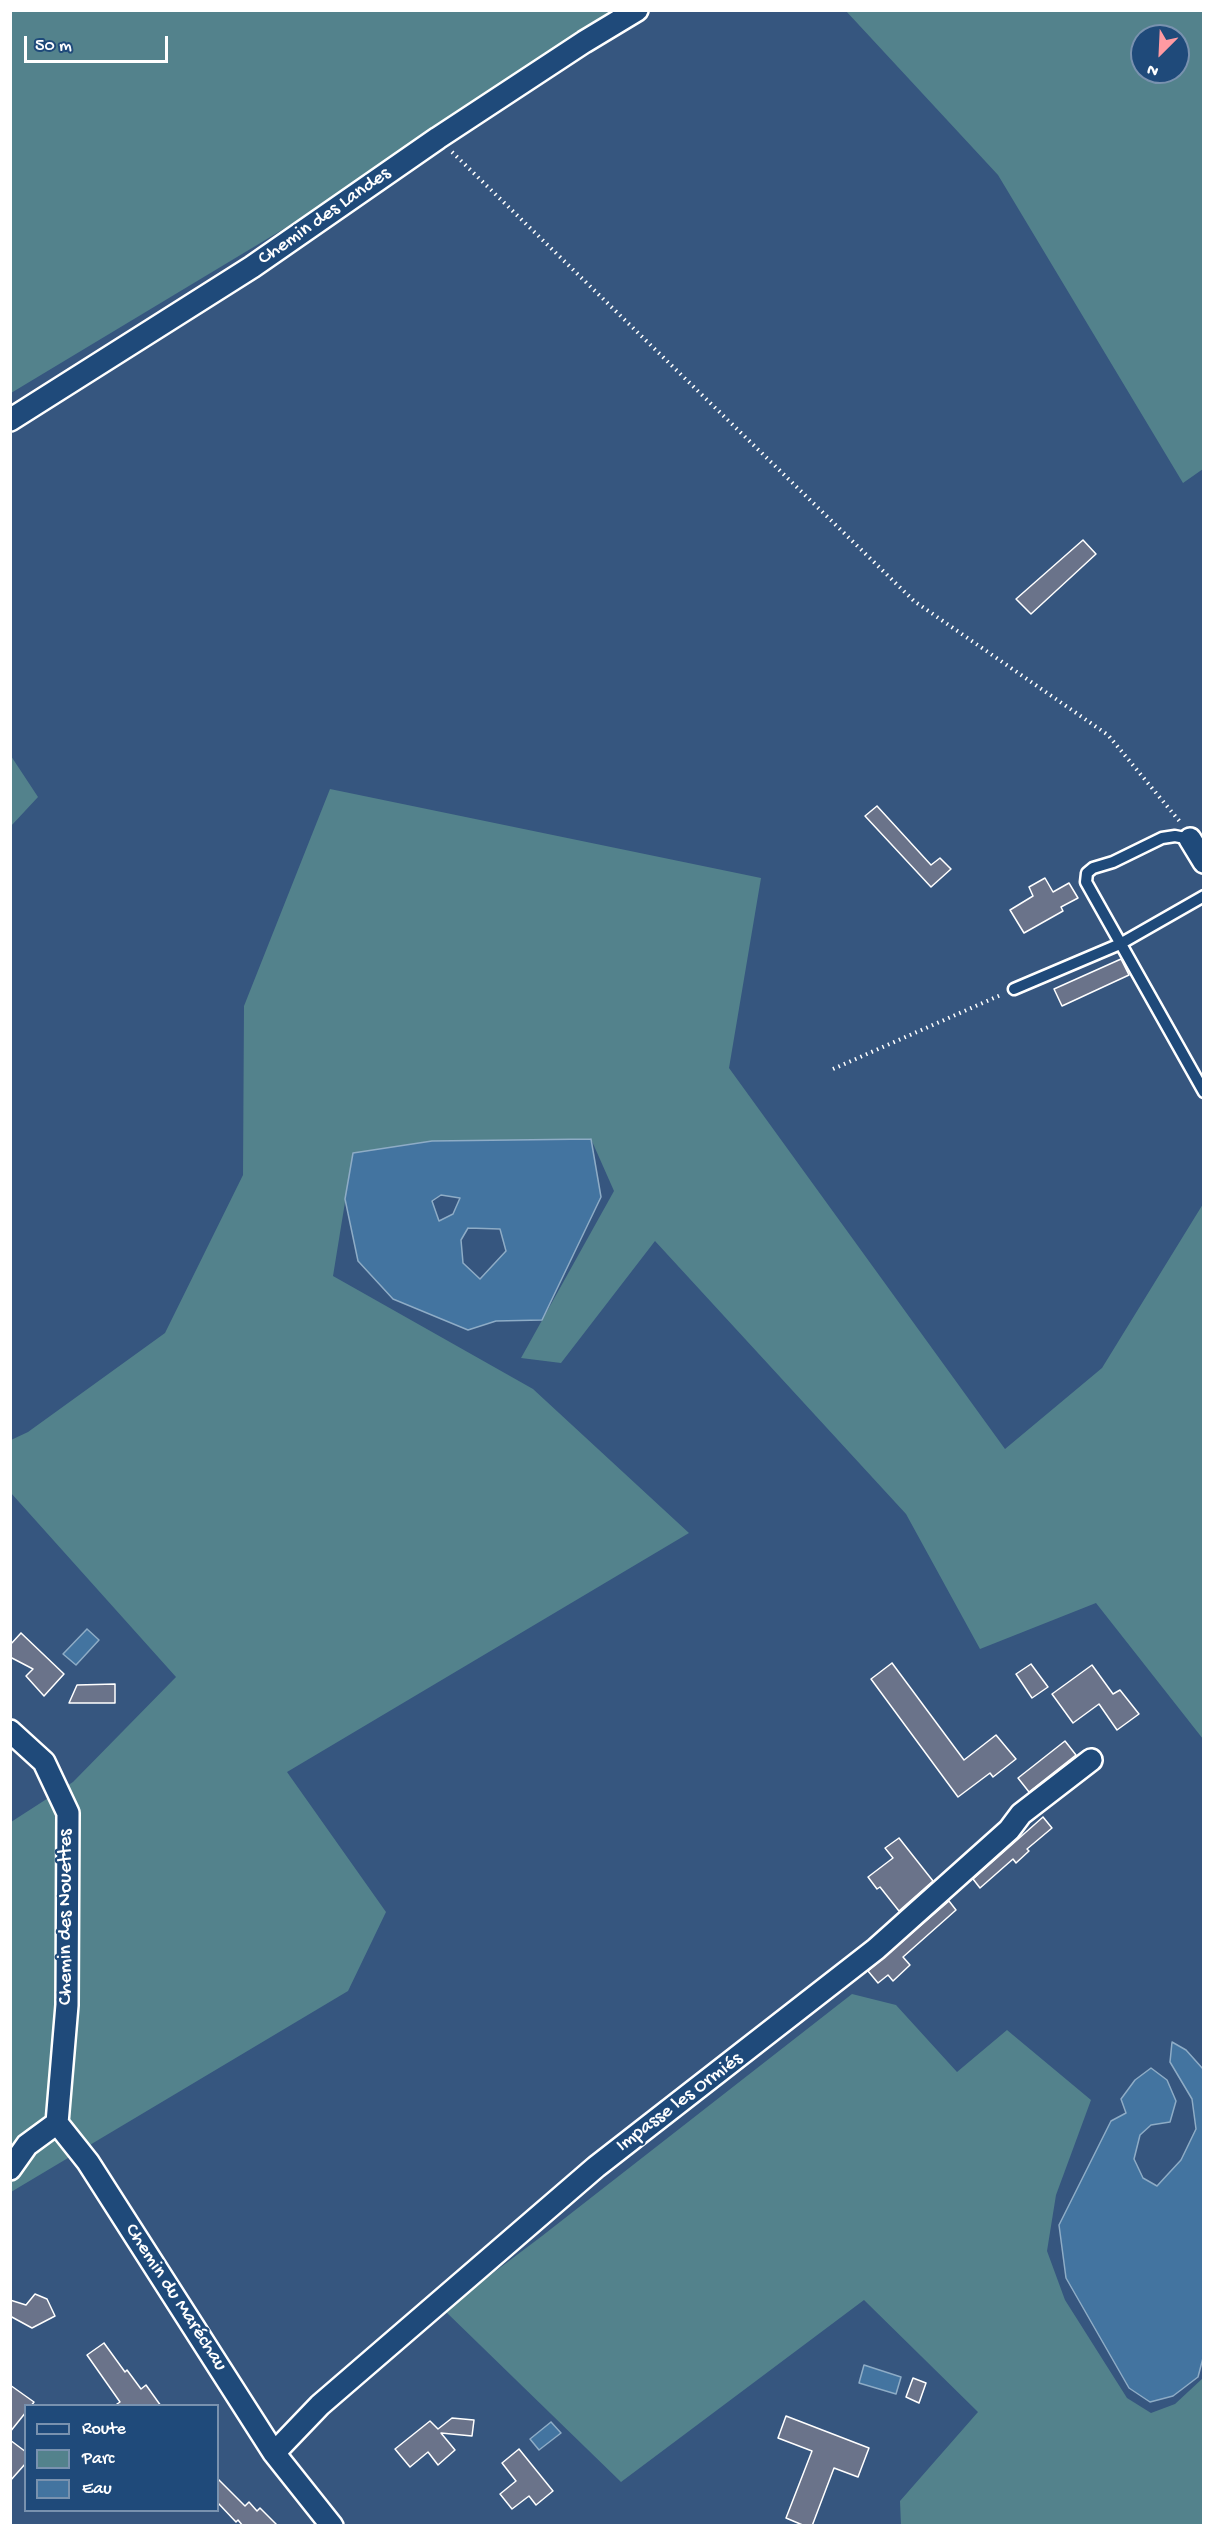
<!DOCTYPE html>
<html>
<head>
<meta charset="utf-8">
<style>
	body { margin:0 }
	#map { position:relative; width:1214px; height:2536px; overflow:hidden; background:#36567f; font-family:"Gochi Hand",sans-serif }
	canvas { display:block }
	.frame { position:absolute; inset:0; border:12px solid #fff; pointer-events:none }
	.legend { position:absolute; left:24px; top:2404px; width:195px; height:108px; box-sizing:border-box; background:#1f4a7a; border:2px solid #7992af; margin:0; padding:8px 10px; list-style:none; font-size:18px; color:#fff }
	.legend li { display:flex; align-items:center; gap:12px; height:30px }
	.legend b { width:30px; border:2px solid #7992af }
	.north { position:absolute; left:1130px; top:24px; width:60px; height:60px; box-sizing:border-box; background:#1f4a7a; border:2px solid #7992af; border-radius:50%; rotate:204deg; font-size:16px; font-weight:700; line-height:24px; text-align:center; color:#fff }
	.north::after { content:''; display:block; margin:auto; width:21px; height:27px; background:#ff9aa2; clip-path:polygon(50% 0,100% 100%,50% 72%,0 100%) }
	.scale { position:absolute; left:24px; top:36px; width:144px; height:27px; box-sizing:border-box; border:3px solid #fff; border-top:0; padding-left:8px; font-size:18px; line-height:21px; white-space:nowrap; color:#fff; -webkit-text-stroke:4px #1f4a7a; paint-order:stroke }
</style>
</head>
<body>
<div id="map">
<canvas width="1214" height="2536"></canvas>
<div class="frame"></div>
<ul class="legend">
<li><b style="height:8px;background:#1f4a7a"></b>Route</li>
<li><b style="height:16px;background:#53828c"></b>Parc</li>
<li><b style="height:16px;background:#4374a0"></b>Eau</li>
</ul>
<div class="north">N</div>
<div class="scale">50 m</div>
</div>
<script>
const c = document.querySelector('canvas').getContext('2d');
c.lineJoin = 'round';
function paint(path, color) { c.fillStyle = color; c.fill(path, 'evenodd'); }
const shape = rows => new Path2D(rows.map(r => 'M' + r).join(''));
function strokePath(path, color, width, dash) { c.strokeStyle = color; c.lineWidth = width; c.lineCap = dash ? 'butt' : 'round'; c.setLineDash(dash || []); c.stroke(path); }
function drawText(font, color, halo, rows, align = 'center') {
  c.font = font + ' "Gochi Hand",sans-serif'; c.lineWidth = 4.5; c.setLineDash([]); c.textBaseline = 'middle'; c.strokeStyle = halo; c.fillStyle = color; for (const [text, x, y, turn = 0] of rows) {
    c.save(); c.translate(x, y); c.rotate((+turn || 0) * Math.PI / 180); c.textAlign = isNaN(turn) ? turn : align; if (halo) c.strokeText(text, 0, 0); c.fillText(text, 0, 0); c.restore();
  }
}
paint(shape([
	[11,11,646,11,11,393],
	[846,11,1203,11,1203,469,1183,483,998,175],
	[1142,36,1178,36,1178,72,1142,72],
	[11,756,38,797,11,826,10,825],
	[330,789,761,878,729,1068,1005,1449,1102,1368,1203,1204,1203,1739,1096,1603,980,1649,906,1514,655,1241,561,1363,521,1358,614,1191,591,1139,353,1153,333,1276,533,1389,689,1533,287,1772,386,1912,348,1991,11,2192,11,1822,73,1782,176,1677,11,1493,11,1440,28,1432,165,1333,243,1175,244,1006],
	[852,1994,896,2005,957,2072,1007,2030,1091,2100,1056,2195,1047,2251,1065,2300,1127,2398,1151,2413,1175,2404,1203,2378,1203,2525,901,2525,900,2501,978,2412,864,2300,621,2482,444,2310,542,2236]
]), '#53828c');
const water = shape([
	[591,1139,601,1197,542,1320,496,1321,468,1330,393,1299,358,1261,345,1199,353,1153,432,1141,591,1139],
	[441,1195,460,1198,453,1214,439,1221,432,1201,441,1195],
	[468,1228,500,1229,506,1251,480,1279,463,1263,461,1240,468,1228],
	[87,1629,99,1640,76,1665,63,1654,87,1629],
	[1172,2042,1186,2050,1203,2069,1203,2358,1198,2377,1173,2396,1150,2402,1129,2388,1066,2278,1059,2225,1111,2121,1126,2113,1121,2099,1135,2080,1151,2068,1167,2080,1176,2101,1170,2122,1151,2125,1140,2135,1134,2159,1143,2178,1157,2186,1181,2160,1196,2129,1192,2099,1170,2062,1172,2042],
	[864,2365,901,2377,896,2394,859,2383,864,2365],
	[551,2422,561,2433,539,2450,530,2439,551,2422]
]);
paint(water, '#4374a0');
strokePath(water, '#8eacc6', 1.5);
const building = shape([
	[1083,540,1096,554,1031,614,1016,599,1083,540],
	[877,806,931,865,940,858,951,869,931,887,865,816,877,806],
	[1045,878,1053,892,1069,883,1078,898,1061,907,1063,911,1024,933,1010,910,1033,896,1029,887,1045,878],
	[1121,959,1129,975,1062,1006,1054,989,1121,959],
	[21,1633,64,1674,44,1696,26,1676,33,1669,10,1657,10,1645,21,1633],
	[892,1663,964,1760,996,1735,1016,1759,993,1777,990,1773,958,1797,871,1679,892,1663],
	[1031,1664,1048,1687,1032,1698,1016,1674,1031,1664],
	[1092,1665,1113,1694,1120,1690,1139,1714,1117,1730,1099,1704,1073,1723,1052,1694,1092,1665],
	[115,1684,115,1703,69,1703,77,1685,115,1684],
	[1065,1741,1076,1755,1029,1792,1018,1778,1065,1741],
	[1043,1817,1052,1828,1027,1849,1029,1851,1016,1863,1013,1859,980,1888,973,1879,1043,1817],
	[899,1838,933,1881,899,1911,880,1887,877,1889,868,1877,893,1858,885,1848,899,1838],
	[949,1901,956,1910,903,1957,910,1965,893,1981,888,1975,878,1983,868,1971,949,1901],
	[35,2294,47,2299,55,2316,32,2328,10,2316,10,2300,26,2305,35,2294],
	[104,2343,125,2372,127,2370,141,2389,146,2385,161,2406,114,2406,120,2402,87,2355,104,2343],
	[913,2378,926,2383,919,2403,906,2397,913,2378],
	[10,2385,34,2402,31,2406,26,2406,26,2412,10,2432,10,2385],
	[786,2416,869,2448,858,2477,834,2468,812,2526,805,2526,786,2518,812,2451,778,2438,786,2416],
	[452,2418,474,2420,472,2436,441,2433,455,2450,438,2465,428,2452,410,2467,395,2449,430,2421,438,2429,452,2418],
	[10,2440,26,2452,26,2463,10,2481,10,2440],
	[519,2449,553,2491,536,2505,529,2496,512,2509,500,2494,516,2481,502,2463,519,2449],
	[218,2479,245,2506,249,2502,257,2511,260,2508,278,2526,243,2526,238,2520,236,2522,218,2503,218,2479]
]);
paint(building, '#6a738a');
strokePath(building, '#fff', 1.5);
const service = shape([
	[1190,839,1175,836,1162,838,1113,862,1093,868,1087,873,1086,882,1204,1092],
	[1014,989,1120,944,1204,896]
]);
const minor = shape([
	[10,420,252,267,438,138,584,42,637,10],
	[1190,839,1204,862],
	[10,1731,44,1762,68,1813,67,2005,57,2123],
	[10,2169,27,2145,57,2123,88,2162,274,2453,332,2526],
	[274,2453,320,2405,596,2167,876,1949,1009,1830,1021,1814,1091,1760]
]);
strokePath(service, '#fff', 15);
strokePath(minor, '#fff', 26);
strokePath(shape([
	[452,152,914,601,1108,735,1181,823],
	[833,1069,1003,994]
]), '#fff', 4, [1.5, 4.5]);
strokePath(service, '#1f4a7a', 10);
strokePath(minor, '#1f4a7a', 21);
drawText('20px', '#fff', '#1f4a7a', [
	["Chemin des Landes",325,217,-35],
	["Chemin des Nouettes",67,1917,-90],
	["Impasse les Ormiés",680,2103,-37],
	["Chemin du Maréchau",175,2298,57]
]);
</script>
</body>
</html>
